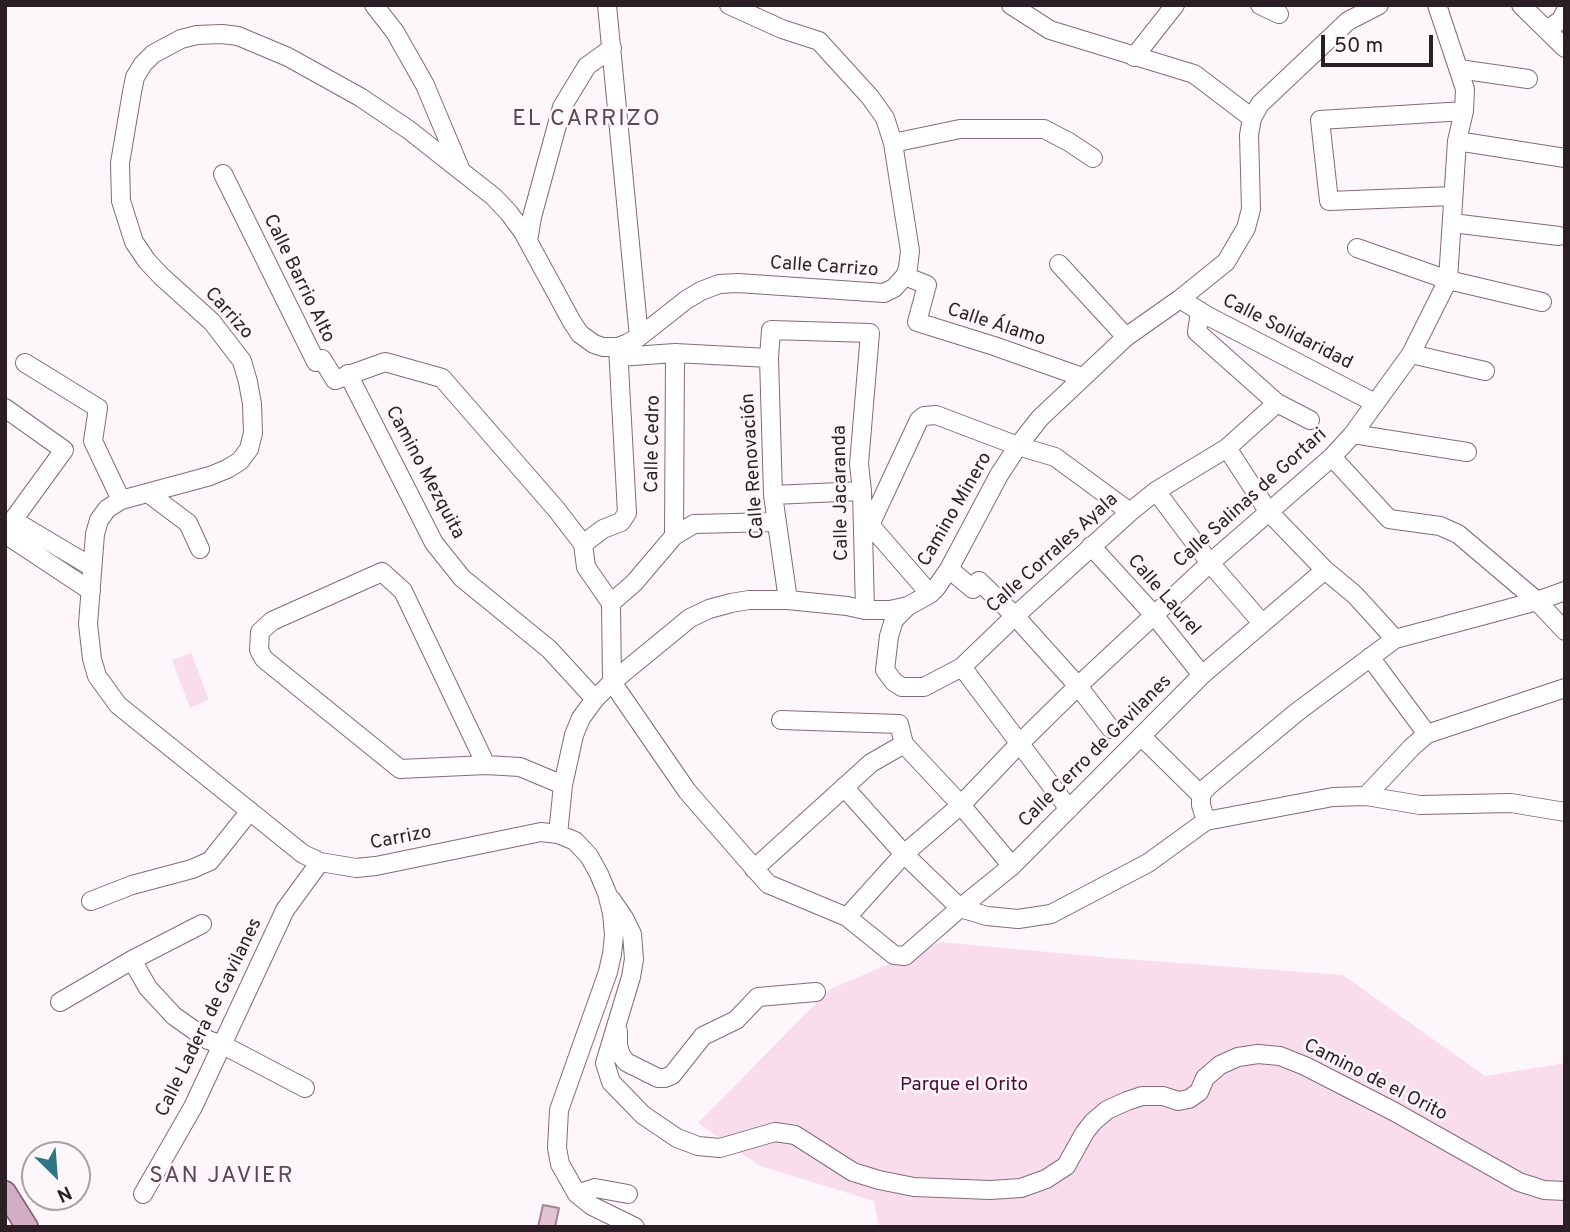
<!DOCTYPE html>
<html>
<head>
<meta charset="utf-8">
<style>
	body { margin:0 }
	#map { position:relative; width:1570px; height:1232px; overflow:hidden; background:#fdf6fa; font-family:Overpass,sans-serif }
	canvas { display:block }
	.frame { position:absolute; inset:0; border:7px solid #2b1f25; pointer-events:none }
	.north { position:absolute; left:21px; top:1141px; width:70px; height:70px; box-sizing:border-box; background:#fdf6fa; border:2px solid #a9a0a5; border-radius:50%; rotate:155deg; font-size:19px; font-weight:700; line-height:28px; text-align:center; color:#2b1f25 }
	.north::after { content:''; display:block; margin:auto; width:24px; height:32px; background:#307584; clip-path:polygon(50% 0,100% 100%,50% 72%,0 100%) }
	.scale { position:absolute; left:1321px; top:35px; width:112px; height:32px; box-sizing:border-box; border:4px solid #2b1f25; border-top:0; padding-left:9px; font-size:21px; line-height:24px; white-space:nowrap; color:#2b1f25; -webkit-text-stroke:5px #fdf6fa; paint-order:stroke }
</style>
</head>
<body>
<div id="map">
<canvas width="1570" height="1232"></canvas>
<div class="frame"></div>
<div class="north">N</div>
<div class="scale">50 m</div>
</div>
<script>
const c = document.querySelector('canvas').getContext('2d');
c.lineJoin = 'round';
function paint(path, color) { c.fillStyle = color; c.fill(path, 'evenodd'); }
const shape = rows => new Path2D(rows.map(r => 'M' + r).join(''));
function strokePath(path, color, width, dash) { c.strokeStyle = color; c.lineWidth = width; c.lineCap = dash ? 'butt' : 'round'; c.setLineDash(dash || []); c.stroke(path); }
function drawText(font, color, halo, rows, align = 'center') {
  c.font = font + ' Overpass,sans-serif'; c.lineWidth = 5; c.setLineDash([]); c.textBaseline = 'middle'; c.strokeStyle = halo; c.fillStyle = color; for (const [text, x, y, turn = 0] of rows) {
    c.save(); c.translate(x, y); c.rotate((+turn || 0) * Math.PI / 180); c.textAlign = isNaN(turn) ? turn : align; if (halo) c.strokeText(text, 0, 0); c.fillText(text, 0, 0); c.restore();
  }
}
paint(shape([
	[191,653,209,700,190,708,172,660],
	[941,942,1111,958,1343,975,1485,1076,1565,1063,1565,1227,879,1227,874,1201,760,1166,698,1123,830,989]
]), '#faddec');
const building = shape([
	[543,1205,559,1208,555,1227,538,1227,543,1205]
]);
paint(building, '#e3c2d2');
strokePath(building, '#a48595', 2);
const minor = shape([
	[374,5,395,32,425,85,459,166],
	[607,5,639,337],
	[1011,5,1050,30,1194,74,1252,118],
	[1260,5,1279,14],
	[1521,5,1565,48],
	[1547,30,1561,20,1565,12],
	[1134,57,1175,5],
	[1459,69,1528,79],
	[1457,141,1565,158],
	[893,143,960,129,1044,129,1069,142,1093,158],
	[223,174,316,362,322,359,335,380,385,362,442,378,556,509,583,544],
	[1453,196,1329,201,1320,120,1464,111],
	[1452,223,1559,236],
	[528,241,532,217,562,107,587,66,612,48],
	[1357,248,1448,280,1542,302],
	[1059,264,1126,337],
	[905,276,927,285,917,322,994,346,1082,377],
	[1180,299,1206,315,1375,403],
	[1200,311,1197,332,1277,403,1310,420],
	[1411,354,1485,371],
	[619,357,675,353,769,358],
	[25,363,98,408,93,441,121,500],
	[348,374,434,543,462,578,549,649,595,699],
	[5,408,64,450,13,520,92,567],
	[1353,434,1467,452],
	[1227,448,1268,511,1325,570,1355,595,1395,639],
	[1332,457,1389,519,1440,526,1458,534,1537,601,1565,631],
	[1156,491,1210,563,1262,623],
	[148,493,188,523,200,549],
	[773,495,862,491],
	[5,534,91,591],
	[674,536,675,353],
	[1091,546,1154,615,1202,675],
	[949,569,973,589,979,581,1015,616,1078,686,1111,729],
	[930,594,870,525,919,420,924,416,936,415,1018,446,1055,457,1130,512],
	[788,600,773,495,769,358,771,330,870,333,859,464,862,491,865,610],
	[611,603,586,567,583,544,603,529,621,522,627,513,618,347],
	[611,603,634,583,674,536,694,524,776,522],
	[611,603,612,682],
	[908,606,894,620,889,636,885,670,894,682,902,687,924,687,962,667,1015,616,1130,512,1156,491,1227,448,1277,403],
	[1370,657,1427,734],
	[962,667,1069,809],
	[612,682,687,791,768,884,847,917,894,955,905,956,960,908,1012,866,1202,675,1325,570],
	[781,720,899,724,904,744,961,805,1012,866],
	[1141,736,1201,795],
	[486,765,403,591,382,572,272,621,260,632,259,650,264,659,400,769,486,765,520,767,563,785],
	[844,787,904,854,960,908,987,916,1018,919,1051,914,1148,863,1206,821,1333,797,1366,796,1420,805,1511,803,1565,812],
	[1366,796,1412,747,1427,734,1565,688],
	[1206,821,1201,805,1201,795,1207,787,1297,712,1395,639,1537,601,1565,591],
	[558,834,563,785,574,735,581,718,595,699,612,682,690,618,709,609,731,603,749,600,788,600,847,606,865,610,890,610,908,606,930,594,936,588,949,569,999,475,1018,446,1040,418,1126,337,1180,299,1226,262,1246,228,1251,209,1249,135,1252,118,1260,104,1348,21,1379,5],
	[754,869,871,763,904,744],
	[611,899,624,918,632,934,634,959,631,977,605,1063,611,1082,643,1115,677,1138,698,1146,720,1148,775,1132,795,1135,853,1172,879,1180,914,1187,990,1190,1021,1188,1046,1179,1066,1166,1085,1132,1093,1122,1107,1110,1127,1101,1142,1096,1163,1096,1178,1101,1189,1099,1199,1092,1205,1078,1220,1065,1238,1057,1258,1054,1280,1056,1305,1066,1393,1111,1519,1182,1544,1190,1565,1191],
	[91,901,132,885,192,869,210,861,250,811],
	[847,917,904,854,961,805,1020,743,1078,686,1210,563,1332,457,1353,434,1411,354,1448,280,1457,141,1464,111,1465,89,1437,5],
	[132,960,148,988,174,1016,208,1040,223,1045,305,1088],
	[60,1002,132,960,202,924],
	[618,1031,618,1045,621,1055,626,1062,658,1078,665,1078,672,1075,703,1036,736,1020,758,997,816,992],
	[143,1194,193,1107,285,910,320,862],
	[577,1194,595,1188,628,1194],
	[635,1227,592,1206,577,1194,560,1164,557,1148,559,1110,608,972,612,954,614,935,612,913,607,893,599,874,589,856,575,841,558,834,541,832,376,866,356,868,320,862,303,854,118,705,97,676,92,659,88,624,95,534,99,520,107,509,121,500,210,476,227,469,240,461,249,449,253,433,252,404,248,382,242,361,212,322,161,276,147,261,134,242,121,201,120,163,132,92,135,77,143,64,153,54,181,39,197,35,222,34,238,36,288,57,360,97,409,130,494,197,509,213,523,232,572,322,580,334,594,344,603,347,618,347,628,343,639,337,686,300,701,291,719,284,738,283,884,293,894,288,905,276,908,268,910,251,893,143,885,118,870,97,819,41,782,29,729,5]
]);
const major = shape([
	[5,1192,27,1227]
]);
strokePath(minor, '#866978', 20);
strokePath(major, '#855870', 24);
strokePath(minor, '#fff', 18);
strokePath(major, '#d3adc2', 21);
drawText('19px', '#2b1f25', '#fdf6fa', [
	["Calle Carrizo",824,268,4],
	["Calle Barrio Alto",298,279,64],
	["Carrizo",228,314,48],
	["Calle Álamo",996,326,18],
	["Calle Solidaridad",1287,333,27],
	["Calle Cedro",654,444,-89],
	["Calle Renovación",754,466,-94],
	["Camino Mezquita",424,473,62],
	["Calle Jacaranda",842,493,-91],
	["Calle Salinas de Gortari",1251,499,-42],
	["Camino Minero",956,510,-60],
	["Calle Corrales Ayala",1053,554,-42],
	["Calle Laurel",1163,596,49],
	["Calle Cerro de Gavilanes",1096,752,-45],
	["Carrizo",401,839,-11],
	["Calle Ladera de Gavilanes",210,1018,-64],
	["Camino de el Orito",1375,1081,27]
]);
drawText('19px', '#4d0835', '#fdf6fa', [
	["Parque el Orito",964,1086]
]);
c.letterSpacing = '2px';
drawText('23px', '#604553', '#fdf6fa', [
	["EL CARRIZO",587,120],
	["SAN JAVIER",222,1177]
]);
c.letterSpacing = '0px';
</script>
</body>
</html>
